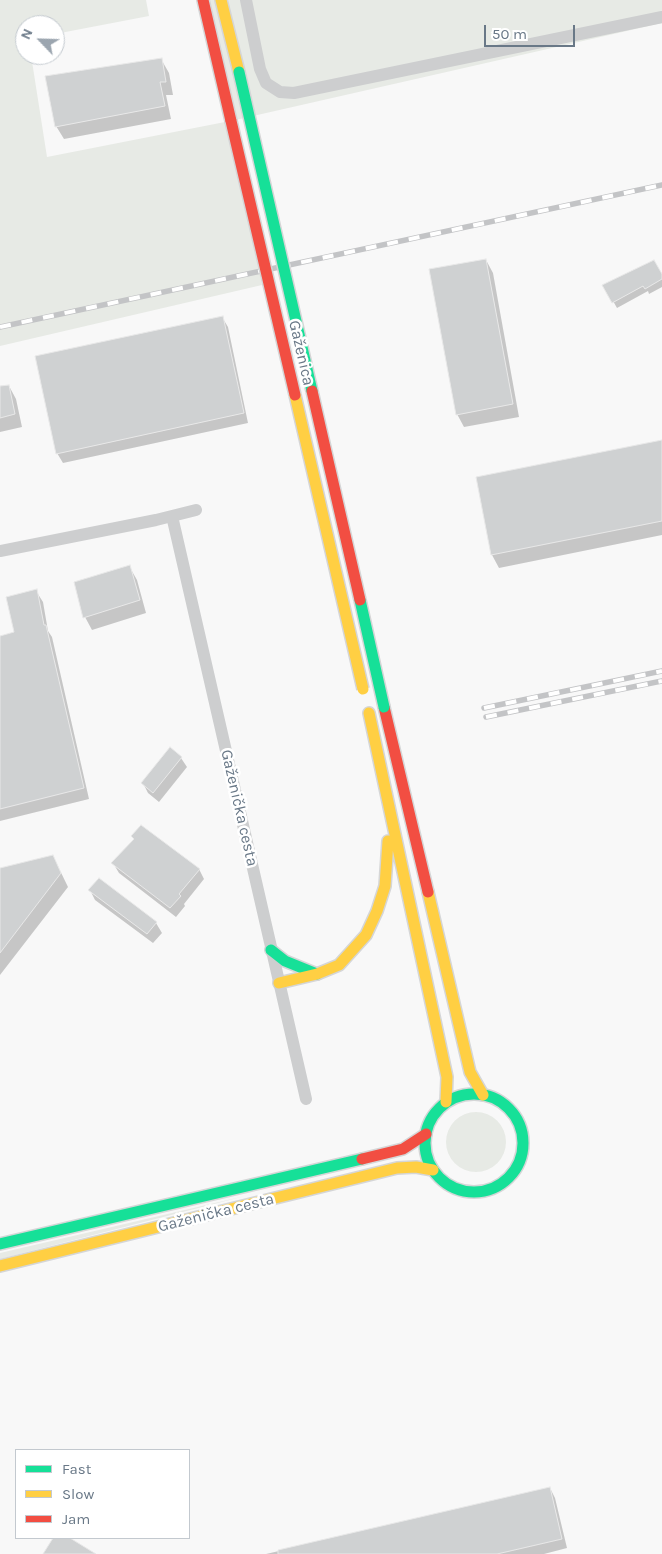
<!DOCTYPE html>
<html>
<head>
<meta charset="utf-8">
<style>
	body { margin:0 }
	#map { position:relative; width:662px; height:1554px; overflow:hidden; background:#f8f8f8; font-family:Karla,sans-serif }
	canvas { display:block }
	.legend { position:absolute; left:15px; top:1449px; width:175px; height:90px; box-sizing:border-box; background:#fff; border:1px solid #c3c9cf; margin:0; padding:6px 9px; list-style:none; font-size:15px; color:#697887 }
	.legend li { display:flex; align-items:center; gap:10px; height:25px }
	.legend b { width:25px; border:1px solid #c3c9cf }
	.north { position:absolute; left:15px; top:15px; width:50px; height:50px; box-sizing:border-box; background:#fff; border:1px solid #c3c9cf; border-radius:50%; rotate:294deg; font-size:14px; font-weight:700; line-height:20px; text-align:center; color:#697887 }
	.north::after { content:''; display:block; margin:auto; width:18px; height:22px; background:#9ba5af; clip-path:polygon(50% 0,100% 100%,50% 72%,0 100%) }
	.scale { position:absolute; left:484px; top:25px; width:91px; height:22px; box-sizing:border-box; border:2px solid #697887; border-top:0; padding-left:6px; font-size:15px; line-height:18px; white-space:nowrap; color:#697887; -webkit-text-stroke:4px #fff; paint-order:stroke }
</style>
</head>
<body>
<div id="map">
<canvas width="662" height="1554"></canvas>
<ul class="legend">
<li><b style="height:6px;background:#16e098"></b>Fast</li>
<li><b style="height:6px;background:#ffcf43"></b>Slow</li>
<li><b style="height:6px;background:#f24e42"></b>Jam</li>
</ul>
<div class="north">N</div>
<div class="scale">50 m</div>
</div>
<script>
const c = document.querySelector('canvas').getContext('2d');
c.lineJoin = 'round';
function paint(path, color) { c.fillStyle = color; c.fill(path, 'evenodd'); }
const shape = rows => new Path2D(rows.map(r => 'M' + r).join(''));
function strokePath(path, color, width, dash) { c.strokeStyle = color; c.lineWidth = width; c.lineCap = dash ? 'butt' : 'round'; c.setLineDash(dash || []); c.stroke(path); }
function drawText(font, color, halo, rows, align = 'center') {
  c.font = font + ' Karla,sans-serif'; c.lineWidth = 5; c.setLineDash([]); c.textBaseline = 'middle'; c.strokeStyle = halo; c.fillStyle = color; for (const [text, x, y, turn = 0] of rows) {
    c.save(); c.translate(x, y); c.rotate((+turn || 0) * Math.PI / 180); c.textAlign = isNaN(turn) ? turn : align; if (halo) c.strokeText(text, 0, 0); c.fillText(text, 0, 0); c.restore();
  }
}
paint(shape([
	[0,0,146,0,149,16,55,34,55,25,25,25,25,55,31,55,47,157,230,121,203,0,662,0,662,23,231,121,262,285,0,346],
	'446 1142a30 30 0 1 1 60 0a30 30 0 1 1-60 0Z',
	[245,1196,0,1259,0,1253]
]), '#e7eae5');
paint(shape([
	[161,59,169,73,173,95,166,95,171,119,64,139,56,126],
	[486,260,493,273,519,417,464,427,457,414],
	[662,277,662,287,649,294,648,291,617,308,604,285],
	[222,317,228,327,248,423,63,463,57,453],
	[9,386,16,399,22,427,0,432,0,388],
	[662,441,662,535,499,568,492,555],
	[129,566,137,580,146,613,92,630,85,617],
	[36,591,43,602,48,631,52,637,89,799,0,821,0,637,15,633],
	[181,758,187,767,159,802,148,793,143,783],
	[132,836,199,869,204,879,184,904,185,906,176,917,119,873,113,863,134,840],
	[53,856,68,887,0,975,0,869],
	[99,880,156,923,162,933,153,943,95,900,90,890],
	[550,1488,555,1498,567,1548,544,1554,266,1554]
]), '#0003');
const building = shape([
	[162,58,166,82,160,82,165,106,55,127,45,76,162,58],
	[486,259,513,404,456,415,429,269,486,259],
	[654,260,662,274,662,279,645,289,643,286,612,303,602,285,654,260],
	[223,316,244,413,56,454,35,356,223,316],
	[9,385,15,414,0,418,0,386,9,385],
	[662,440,662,521,491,555,476,477,662,440],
	[130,565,140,600,83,618,74,582,130,565],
	[37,589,44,625,46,625,84,788,0,809,0,636,14,632,6,597,37,589],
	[170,747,182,757,153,793,141,783,170,747],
	[141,825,200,869,179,894,181,896,170,908,111,863,134,839,131,836,141,825],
	[53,855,61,873,0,953,0,868,53,855],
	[99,878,157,922,147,934,88,890,99,878],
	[550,1487,562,1539,497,1554,278,1554,278,1550,550,1487],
	[53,1538,70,1538,96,1554,43,1554,53,1538]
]);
paint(building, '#cfd1d2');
strokePath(building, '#e8e8e8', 1);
const fast = shape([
	[271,950,285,961,317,974],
	'425 1143a49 49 0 1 1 98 0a49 49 0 1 1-98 0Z',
	[0,1244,362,1159]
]);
const slow = shape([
	[221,0,239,72],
	[369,713,447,1077,446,1102],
	[428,892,470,1072,483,1095],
	[279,983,317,974,339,965,366,935,377,911,385,886,388,841],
	[0,1266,397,1168,416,1167,433,1170]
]);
const jam = shape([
	[203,0,231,121],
	[384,707,428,892],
	[362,1159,403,1149,426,1134]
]);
strokePath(fast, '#d5d6d7', 14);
strokePath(slow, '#d5d6d7', 14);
strokePath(jam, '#d5d6d7', 14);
strokePath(shape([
	[246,0,260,69,266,83,280,92,294,93,662,17],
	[172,516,306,1099],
	[0,551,156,520,196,510]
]), '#cdcecf', 12);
strokePath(fast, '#16e098', 11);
strokePath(slow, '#ffcf43', 11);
strokePath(jam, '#f24e42', 11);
const rail = shape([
	[0,327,662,185],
	[484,708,662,671],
	[486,717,662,681]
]);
strokePath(rail, '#c3c4c6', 5.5);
strokePath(rail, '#fff', 4, [11]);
const fastBridge = shape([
	[239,72,312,391],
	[360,600,384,707]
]);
const slowBridge = shape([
	[295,395,363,689]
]);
const jamBridge = shape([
	[231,121,295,395],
	[312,391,360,600]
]);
strokePath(fastBridge, '#d5d5d6', 14, []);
strokePath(slowBridge, '#d5d5d6', 14, []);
strokePath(jamBridge, '#d5d5d6', 14, []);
strokePath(fastBridge, '#16e098', 11);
strokePath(slowBridge, '#ffcf43', 11);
strokePath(jamBridge, '#f24e42', 11);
drawText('16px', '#697887', '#fff', [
	["Gaženica",301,353,77],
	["Gaženička cesta",239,808,77],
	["Gaženička cesta",216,1213,-14]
]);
</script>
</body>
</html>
